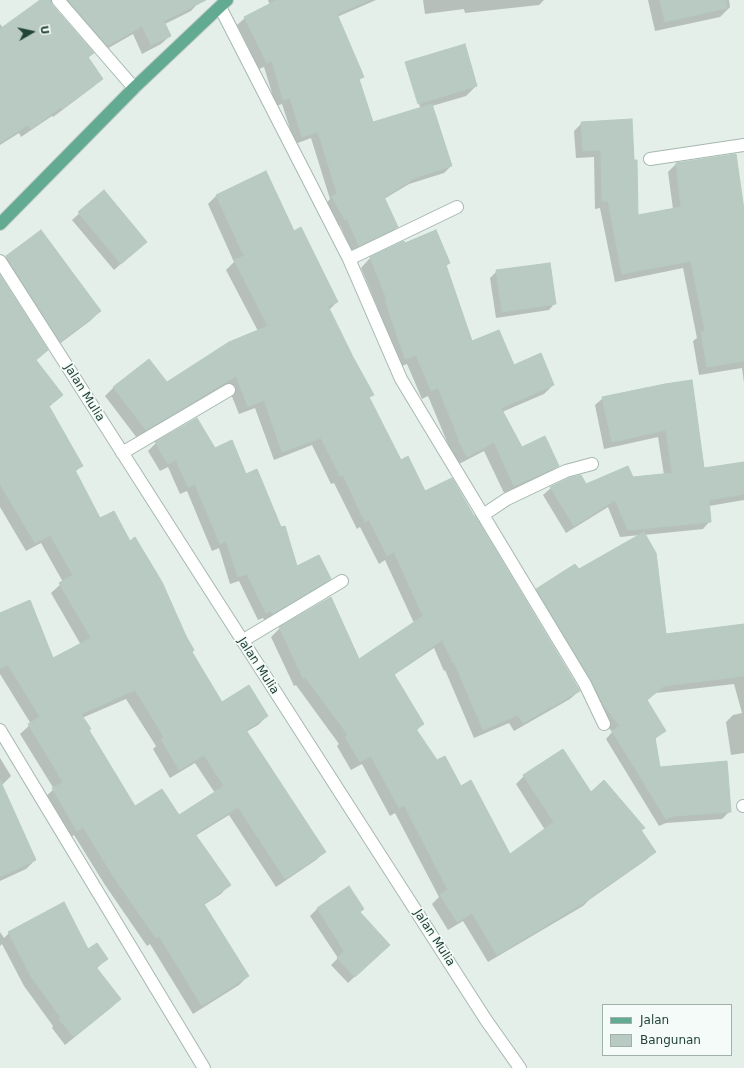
<!DOCTYPE html>
<html>
<head>
<meta charset="utf-8">
<style>
	body { margin:0 }
	#map { position:relative; width:744px; height:1068px; overflow:hidden; background:#e4efe9; font-family:"DejaVu Sans",sans-serif }
	canvas { display:block }
	.legend { position:absolute; left:602px; top:1004px; width:130px; height:52px; box-sizing:border-box; background:#f5fbf8; border:1px solid #a0b1ab; margin:0; padding:5px 7px; list-style:none; font-size:12px; color:#214338 }
	.legend li { display:flex; align-items:center; gap:8px; height:20px }
	.legend b { width:20px; border:1px solid #a0b1ab }
	.north { position:absolute; left:12px; top:12px; width:40px; height:40px; -webkit-text-stroke:3px #f5fbf8; paint-order:stroke; rotate:81deg; font-size:11px; font-weight:700; line-height:16px; text-align:center; color:#214338 }
	.north::after { content:''; display:block; margin:auto; width:14px; height:18px; background:#214338; clip-path:polygon(50% 0,100% 100%,50% 72%,0 100%) }
</style>
</head>
<body>
<div id="map">
<canvas width="744" height="1068"></canvas>
<ul class="legend">
<li><b style="height:5px;background:#63aa93"></b>Jalan</li>
<li><b style="height:11px;background:#b9cac2"></b>Bangunan</li>
</ul>
<div class="north">U</div>
</div>
<script>
const c = document.querySelector('canvas').getContext('2d');
c.lineJoin = 'round';
function paint(path, color) { c.fillStyle = color; c.fill(path, 'evenodd'); }
const shape = rows => new Path2D(rows.map(r => 'M' + r).join(''));
function strokePath(path, color, width, dash) { c.strokeStyle = color; c.lineWidth = width; c.lineCap = dash ? 'butt' : 'round'; c.setLineDash(dash || []); c.stroke(path); }
function drawText(font, color, halo, rows, align = 'center') {
  c.font = font + ' "DejaVu Sans",sans-serif'; c.lineWidth = 3.5; c.setLineDash([]); c.textBaseline = 'middle'; c.strokeStyle = halo; c.fillStyle = color; for (const [text, x, y, turn = 0] of rows) {
    c.save(); c.translate(x, y); c.rotate((+turn || 0) * Math.PI / 180); c.textAlign = isNaN(turn) ? turn : align; if (halo) c.strokeText(text, 0, 0); c.fillText(text, 0, 0); c.restore();
  }
}
paint(shape([
	[41,0,198,0,199,2,191,11,165,24,170,36,161,44,142,54,133,34,98,54,55,4,50,2,93,53,88,58,102,78,93,87,53,117,52,116,21,137,19,133,0,145,0,24,3,28],
	[268,0,376,0,337,17,362,77,359,81,372,123,420,108,414,67,476,86,466,96,432,106,451,166,444,173,409,184,384,199,397,227,390,234,352,252,340,225,338,226,325,205,330,199,311,138,295,144,282,104,276,106,264,67,259,69,237,25,245,18,270,5],
	[423,0,544,0,539,5,465,13,464,9,425,14],
	[648,0,729,0,730,7,720,17,655,31],
	[631,120,637,216,673,209,668,172,676,164,744,216,744,383,742,368,699,375,693,341,697,338,683,268,615,282,600,208,595,209,594,157,576,158,574,131,582,123],
	[104,191,139,248,114,270,72,220],
	[216,196,293,232,337,302,329,310,352,358,372,394,369,398,400,461,579,691,570,699,514,731,509,723,474,738,445,670,444,671,434,648,394,675,423,724,416,731,437,761,461,787,509,856,545,830,516,784,524,776,591,793,644,828,641,831,655,852,646,860,589,900,583,906,488,962,463,921,448,930,432,904,439,897,395,813,390,816,362,764,351,770,337,746,339,744,296,685,294,686,271,637,280,628,359,660,414,623,385,560,379,564,360,527,357,529,334,483,331,484,312,445,274,460,255,408,239,414,227,384,137,438,105,396,114,387,167,383,258,331,226,270,234,262,208,204],
	[41,231,100,311,90,321,50,351,0,273,0,263,6,257],
	[405,245,449,263,445,267,472,343,513,366,553,385,544,394,502,412,521,448,558,466,548,475,505,495,484,451,457,465,449,450,450,449,428,396,422,399,407,364,396,368,376,311,378,309,361,268,370,258],
	[497,271,555,303,549,310,496,318,490,278],
	[0,277,47,350,35,361,62,395,49,407,82,465,75,472,99,520,191,652,222,703,267,716,258,725,246,732,324,852,316,860,276,887,229,815,195,836,229,885,221,894,204,905,248,976,239,985,193,1014,150,944,147,946,105,885,74,835,68,839,44,798,54,789,20,734,31,724,0,674,0,614,53,660,81,645,51,593,63,582,41,543,26,551,0,507],
	[126,699,156,746,153,749,170,778,195,763,215,793,179,817,135,808,88,730,82,718],
	[665,385,704,469,744,463,744,500,709,506,710,521,703,529,644,535,665,635,744,625,744,753,731,755,726,722,733,715,742,713,734,684,656,693,646,701,664,731,654,740,659,768,730,811,722,819,666,823,659,826,606,739,612,732,596,711,530,597,537,590,579,571,640,535,620,537,608,507,566,533,543,495,551,488,586,485,632,478,664,475,658,437,604,449,595,405,603,398],
	[156,443,214,449,246,475,297,567,330,579,322,586,265,621,263,618,258,620,239,581,230,584,219,548,212,551,187,491,180,494,168,467,160,471,148,451],
	[0,758,11,776,1,786,35,860,26,869,0,881],
	[349,888,359,912,382,951,348,983,331,965,338,958,310,916,317,909],
	[63,904,88,950,107,959,96,969,120,999,112,1007,65,1045,52,1028,53,1026,24,986,2,944,0,946,0,932,4,938,9,933]
]), '#0003');
const building = shape([
	[40,0,51,0,52,5,94,53,88,57,103,79,62,109,61,107,31,129,28,125,0,143,0,29,40,0],
	[68,0,206,0,164,21,171,36,151,45,142,26,107,46,68,0],
	[277,0,369,0,337,14,364,77,359,79,373,122,432,104,452,166,417,177,384,197,398,227,359,246,347,219,345,220,332,197,337,193,318,132,302,137,290,98,283,100,272,61,267,63,244,17,277,0],
	[660,0,726,0,727,8,665,22,660,0],
	[465,44,477,86,418,104,405,62,465,44],
	[632,119,634,160,637,160,638,215,681,207,676,163,736,154,744,210,744,361,707,367,701,332,705,331,691,261,622,274,608,201,602,201,601,150,583,151,581,122,632,119],
	[266,171,294,231,301,227,338,302,328,306,353,357,374,395,369,397,401,460,408,456,425,491,452,478,474,516,475,516,477,519,580,691,523,723,518,715,483,730,454,662,453,663,442,640,394,674,424,724,416,729,437,760,445,756,461,786,471,780,510,854,554,822,523,775,563,749,591,792,604,780,645,828,641,830,656,852,592,896,593,897,497,955,472,913,457,922,440,895,448,890,404,805,399,808,371,756,360,762,345,737,348,735,305,677,303,678,279,627,331,597,359,659,423,616,394,552,387,556,369,520,365,522,343,475,340,476,321,438,282,452,264,400,248,407,236,376,146,430,113,387,149,359,167,382,229,342,268,326,234,260,244,256,216,195,266,171],
	[104,190,147,242,121,264,78,212,104,190],
	[41,230,101,311,60,342,6,256,41,230],
	[436,230,450,263,446,265,472,341,499,330,514,365,541,353,554,385,501,408,522,447,545,436,559,466,514,486,494,442,467,457,458,440,459,439,438,388,431,391,416,355,405,359,385,300,387,300,370,257,404,241,405,243,436,230],
	[550,263,556,304,502,312,496,270,550,263],
	[0,275,48,350,36,360,63,395,49,406,83,466,75,470,100,518,114,511,130,541,135,537,162,582,186,636,194,650,192,652,222,702,249,685,268,716,246,730,326,852,285,879,238,807,195,834,231,885,204,904,249,976,202,1006,159,936,156,938,113,876,83,827,77,831,52,788,63,782,28,724,40,717,8,665,0,668,0,613,30,600,53,658,91,638,59,583,73,575,50,535,35,543,0,484,0,275],
	[135,690,164,737,161,739,179,770,204,755,224,786,179,815,162,789,135,806,89,730,91,729,81,714,135,690],
	[692,380,704,468,744,462,744,494,709,500,711,522,628,530,615,500,574,526,550,487,569,478,581,475,586,484,628,466,633,477,672,473,666,430,612,442,602,397,665,384,692,380],
	[197,418,215,448,232,440,246,474,257,469,281,527,285,526,297,566,319,555,331,579,273,614,271,611,266,613,247,574,238,577,226,541,220,544,195,484,188,487,176,460,168,464,155,442,197,418],
	[644,532,656,553,666,634,744,624,744,676,664,686,647,700,666,731,655,738,660,767,727,761,731,812,674,816,666,819,612,731,620,726,603,704,591,680,536,589,575,564,579,569,644,532],
	[0,780,36,860,0,877,0,780],
	[349,886,364,909,360,912,390,945,355,977,337,958,344,951,317,908,349,886],
	[64,902,88,949,97,943,108,959,96,967,121,999,74,1037,59,1019,61,1018,32,978,8,932,64,902]
]);
paint(building, '#b9cac2');
strokePath(building, '#b5cac0', 1);
const minor = shape([
	[58,0,134,88],
	[220,7,349,259,401,379,585,684,604,724],
	[650,159,744,145],
	[349,259,457,207],
	[0,261,203,579,486,1020,520,1068],
	[122,453,229,390],
	[483,515,507,499,551,478,566,471,592,464],
	[242,641,342,581],
	[0,730,204,1068],
	[743,806,744,806]
]);
const major = shape([
	[0,224,134,88,227,0]
]);
strokePath(minor, '#a6b8b0', 14);
strokePath(major, '#c1cac7', 14);
strokePath(minor, '#fff', 12);
strokePath(major, '#63aa93', 12);
drawText('12px', '#214338', '#f5fbf8', [
	["Jalan Mulia",84,393,58],
	["Jalan Mulia",258,666,57],
	["Jalan Mulia",434,938,57]
]);
</script>
</body>
</html>
